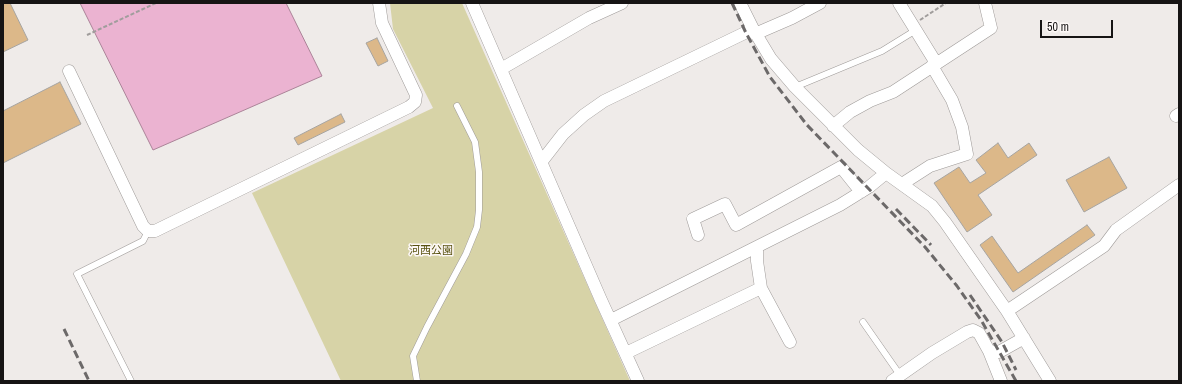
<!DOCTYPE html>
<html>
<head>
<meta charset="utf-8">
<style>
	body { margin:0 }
	#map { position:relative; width:1182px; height:384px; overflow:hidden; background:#efebe9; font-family:"Archivo Narrow",sans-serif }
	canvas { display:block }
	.frame { position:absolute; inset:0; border:4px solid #161414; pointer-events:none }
	.scale { position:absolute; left:1040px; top:20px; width:73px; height:18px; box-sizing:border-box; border:2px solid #161414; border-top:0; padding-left:5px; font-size:12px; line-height:14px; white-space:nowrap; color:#161414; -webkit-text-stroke:3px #fdf8f7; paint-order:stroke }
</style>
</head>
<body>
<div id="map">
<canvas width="1182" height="384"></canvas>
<div class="frame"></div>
<div class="scale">50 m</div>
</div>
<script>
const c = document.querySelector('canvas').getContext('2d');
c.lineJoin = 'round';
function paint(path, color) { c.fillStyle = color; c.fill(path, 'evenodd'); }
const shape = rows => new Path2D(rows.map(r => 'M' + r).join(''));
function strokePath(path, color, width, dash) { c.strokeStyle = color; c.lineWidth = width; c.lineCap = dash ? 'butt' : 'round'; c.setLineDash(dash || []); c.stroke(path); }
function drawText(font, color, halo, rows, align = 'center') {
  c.font = font + ' "Archivo Narrow","Noto Sans JP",sans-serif'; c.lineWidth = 3; c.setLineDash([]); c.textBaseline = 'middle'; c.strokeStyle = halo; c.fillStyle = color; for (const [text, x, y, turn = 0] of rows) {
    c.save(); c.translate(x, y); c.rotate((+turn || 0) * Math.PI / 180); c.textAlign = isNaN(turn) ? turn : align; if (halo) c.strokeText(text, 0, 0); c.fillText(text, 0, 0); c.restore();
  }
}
paint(shape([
	[390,3,462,3,630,381,341,381,252,193,433,108,393,29]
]), '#d7d3a7');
const water = shape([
	[80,3,286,3,322,76,153,150,80,3]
]);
paint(water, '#ebb3d1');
strokePath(water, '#ab8398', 1);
const building = shape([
	[3,3,10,3,28,40,3,52,3,3],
	[377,38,388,61,378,66,366,43,377,38],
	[60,82,81,124,3,163,3,111,60,82],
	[341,114,345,122,298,145,294,138,341,114],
	[998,143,1008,158,1029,143,1037,155,978,195,992,215,967,232,934,183,959,167,970,183,986,173,976,160,998,143],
	[1109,157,1127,188,1084,212,1066,180,1109,157],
	[1087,225,1095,235,1013,292,980,245,992,236,1018,273,1087,225]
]);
paint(building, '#dcb889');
strokePath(building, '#a6a4a1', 1);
const service = shape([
	[795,87,882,51,916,30],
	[863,322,900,375],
	[131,381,77,274,143,241,148,231],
	[417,381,413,356,427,327,466,254,477,227,479,210,479,172,475,142,457,106]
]);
const minor = shape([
	[472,3,601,300,638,381],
	[740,3,753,29,771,59,795,87,858,150,886,173,932,206,945,222,1007,311,1050,381],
	[899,3,936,63],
	[755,34,792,18,820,3],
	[501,69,589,18,622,3],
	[69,71,143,226,148,231,155,231,409,107,415,102,416,95,382,23,379,3],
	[1176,116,1179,114],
	[833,126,850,112,870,101,893,92,991,28,985,3],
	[542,161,563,134,584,115,604,101,753,29],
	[902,184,930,166,967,154,962,127,952,100,932,66],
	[698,235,693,219,725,204,736,225,841,167,861,192],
	[757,247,757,261,761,288,790,342],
	[1007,311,1104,246,1116,230,1179,185],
	[611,320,840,205,869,187,886,173],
	[989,351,999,352,1024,338],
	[626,353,761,288],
	[892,381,932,353,967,332,973,330,979,333,989,351,1001,381]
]);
strokePath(service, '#9e9a98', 7);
strokePath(minor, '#9e9a98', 13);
strokePath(shape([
	[920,20,946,3],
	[87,35,156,3]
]), '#a09d9c', 2, [4, 2]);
strokePath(service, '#fff', 6);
strokePath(minor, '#fff', 12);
strokePath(shape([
	[732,3,746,33,770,77,807,125,925,247,957,286,981,320,1016,381],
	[896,209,931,245],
	[970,295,1002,342,1016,370],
	[64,329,89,381]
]), '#6c6969', 3, [8, 4]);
drawText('11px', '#595210', '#fdf8f7', [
	["河西公園",431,251]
]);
</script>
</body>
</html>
